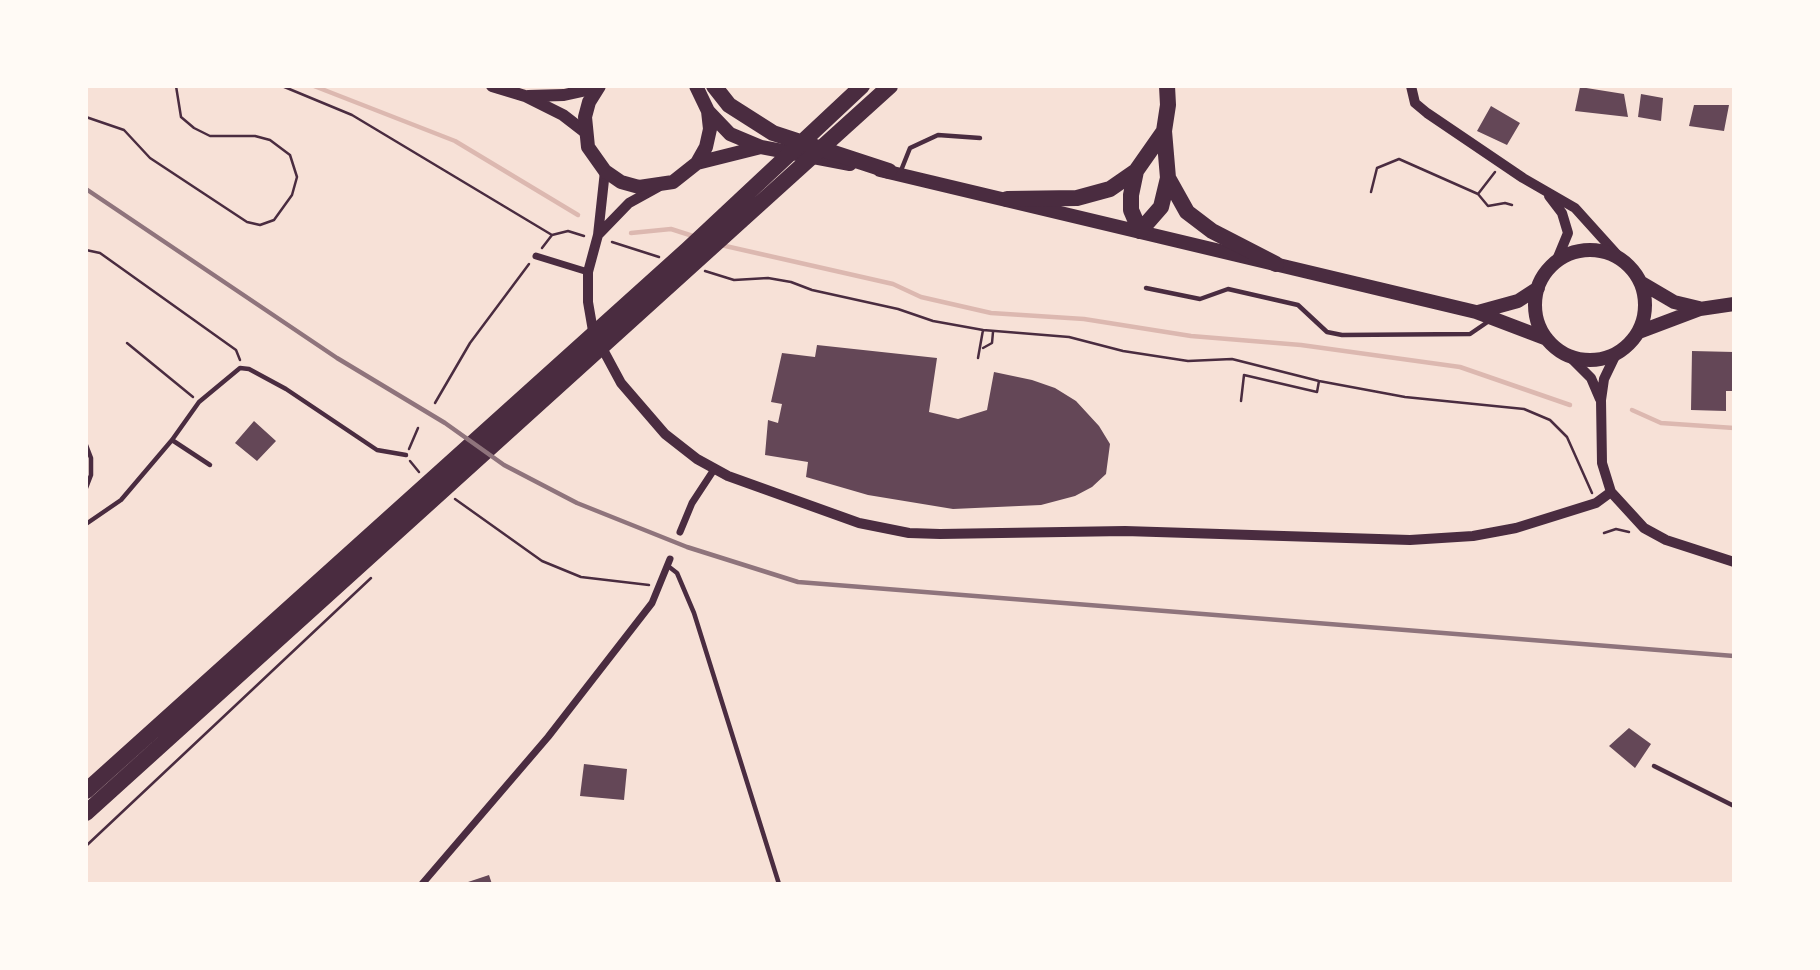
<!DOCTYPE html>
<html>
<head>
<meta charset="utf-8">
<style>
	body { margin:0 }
	#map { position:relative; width:1820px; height:970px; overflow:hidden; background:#f7e1d7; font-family:Commissioner,sans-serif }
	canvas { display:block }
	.frame { position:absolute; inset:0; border:88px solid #fffaf5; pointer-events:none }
</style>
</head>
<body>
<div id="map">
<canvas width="1820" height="970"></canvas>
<div class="frame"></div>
</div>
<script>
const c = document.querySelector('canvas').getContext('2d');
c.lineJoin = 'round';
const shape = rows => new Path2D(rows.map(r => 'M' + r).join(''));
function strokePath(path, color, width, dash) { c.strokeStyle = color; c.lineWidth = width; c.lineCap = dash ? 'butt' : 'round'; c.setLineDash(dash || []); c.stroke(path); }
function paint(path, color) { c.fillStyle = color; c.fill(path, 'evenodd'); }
strokePath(shape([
	[314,86,455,141,578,215],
	[631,233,671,229,696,237],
	[721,245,893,284,921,297,991,313,1084,319,1191,336,1301,345,1460,367,1570,405],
	[1632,410,1661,423,1734,428]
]), '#dcb8b0', 4.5);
paint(shape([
	[1580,87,1624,94,1628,117,1575,111],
	[1641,94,1663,98,1661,121,1638,117],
	[1694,105,1729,105,1724,131,1689,126],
	[1491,106,1520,123,1507,145,1477,131],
	[817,345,937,358,929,412,958,419,987,410,994,372,1032,380,1055,388,1076,401,1099,426,1110,444,1106,474,1092,487,1075,496,1041,505,953,509,868,495,806,477,808,462,765,455,768,420,778,423,782,404,771,402,782,353,815,357],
	[1692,351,1734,352,1734,391,1726,391,1726,411,1691,410],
	[254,421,276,441,257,461,235,443],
	[1629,728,1651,744,1635,768,1609,746],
	[584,764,627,769,624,800,580,796],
	[489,875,492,884,462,884]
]), '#644757');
strokePath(shape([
	[282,86,352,115,552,235],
	[86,117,124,130,150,158,247,222,260,225,274,220,292,195,297,177,290,155,270,140,255,136,210,136,194,128,181,117,176,86],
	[1371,192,1377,168,1399,159,1478,194,1488,206,1505,203,1512,205],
	[1478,194,1495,172],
	[612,242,659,257],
	[542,248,552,235,568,231,584,236],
	[86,250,100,253,236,350,240,360],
	[705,271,734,280,768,278,791,282,812,290,898,309,933,321,983,330,1069,337,1123,351,1188,361,1232,359,1319,381,1405,397,1524,409,1550,420,1567,437,1592,493],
	[127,343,193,397],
	[983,348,992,343,993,332],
	[978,358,983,330],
	[1241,401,1244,375,1317,392,1319,381],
	[435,403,470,343,529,264],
	[409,449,418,428],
	[410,461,419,472],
	[455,499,542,561,581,577,649,585],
	[1604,533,1616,529,1629,532],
	[86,846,371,578]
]), '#4a2c40', 2.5);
strokePath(shape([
	[900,173,910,148,938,135,980,138],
	[1146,288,1200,299,1228,289,1298,305,1327,332,1342,335,1470,334,1489,321],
	[172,440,210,465],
	[86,445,91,458,91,475,86,488],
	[86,524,121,500,172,440,199,402,240,368,249,369,286,389,377,450,406,455],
	[668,566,677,573,694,613,779,884],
	[1654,766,1734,806]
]), '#4a2c40', 4.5);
strokePath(shape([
	[536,256,588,272],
	[680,532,692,503,715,468],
	[422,884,548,737,652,603,670,559]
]), '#4a2c40', 7);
strokePath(shape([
	[1411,86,1415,103,1427,113,1523,178,1575,208,1621,259],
	[605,171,598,235,588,272,588,302,593,331,621,383,665,434,697,459,728,476,859,523,909,533,940,534,1125,531,1410,540,1473,536,1516,528,1596,503,1611,492],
	[1549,196,1562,213,1568,233,1556,262],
	[598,235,629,203,658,187],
	[1616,354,1604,379,1601,400,1602,463,1611,492,1644,528,1666,540,1734,562],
	[1570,357,1591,378,1600,399]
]), '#4a2c40', 10);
strokePath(shape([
	[492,86,525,96,563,115,585,132],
	[528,96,564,95,596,88]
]), '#4a2c40', 12);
strokePath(shape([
	[599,86,589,102,585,117,588,147,605,171,621,182,639,187,673,182,697,163,706,147,710,129,708,111,696,86],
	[708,111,730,134,761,147,850,164],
	[697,163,761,147],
	[880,170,1476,312,1547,339],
	'1535 305a55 55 0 1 1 110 0a55 55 0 1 1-110 0Z',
	[1640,282,1674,302,1699,308],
	[1478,312,1518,301,1538,288],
	[1639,332,1700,309,1734,304]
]), '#4a2c40', 14);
strokePath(shape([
	[714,86,729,105,773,133,889,171],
	[1164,131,1136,171,1131,195,1131,210,1140,231,1161,207,1168,178,1164,131,1168,105,1167,86],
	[1168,178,1187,212,1212,231,1276,264],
	[1007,199,1077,198,1110,189,1136,171],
	[86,791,688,249,862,86],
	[86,813,890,86]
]), '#4a2c40', 16);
strokePath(shape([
	[86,189,337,358,445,423,504,465,577,503,687,547,798,582,1734,656]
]), '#8f747c', 4.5);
</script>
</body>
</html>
